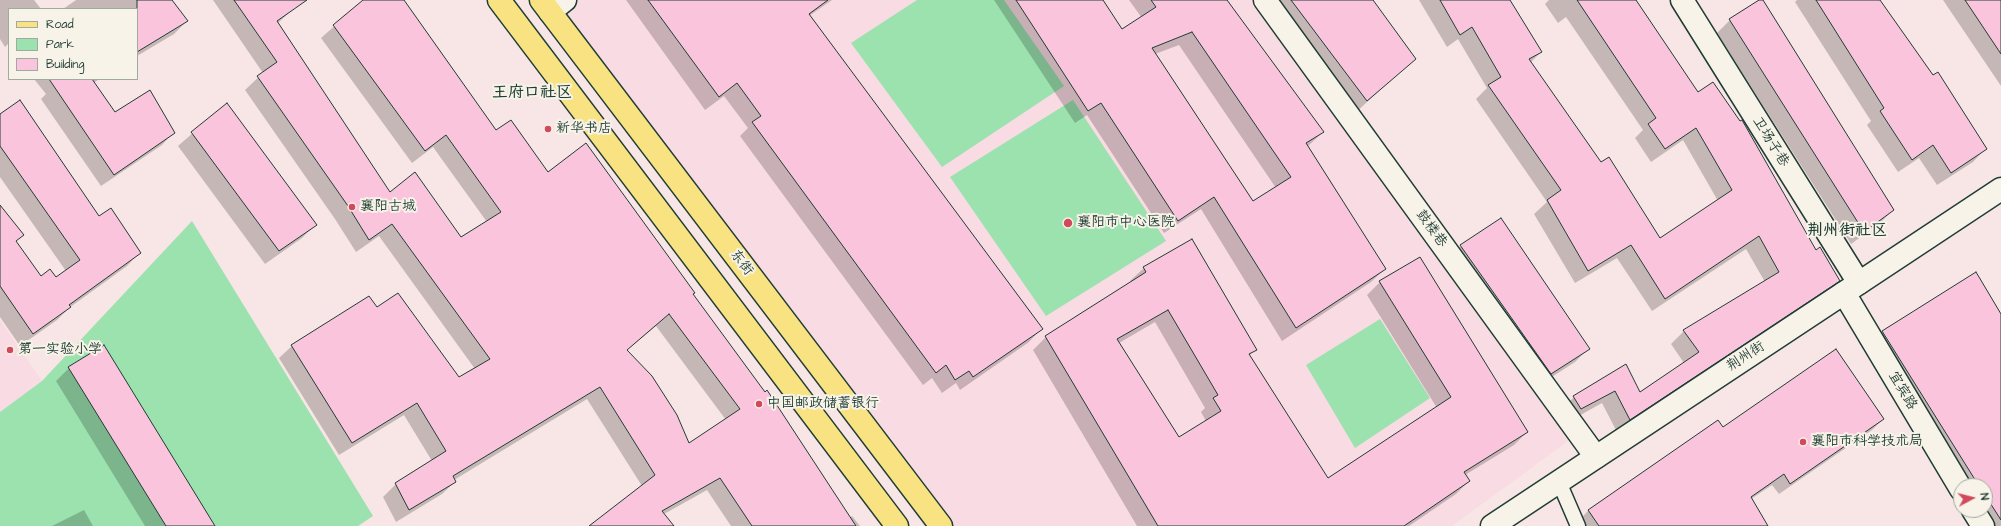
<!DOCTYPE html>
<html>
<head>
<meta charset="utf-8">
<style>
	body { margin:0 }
	#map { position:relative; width:2001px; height:526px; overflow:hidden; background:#f8e5e5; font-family:"Architects Daughter",sans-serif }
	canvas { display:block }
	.legend { position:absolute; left:8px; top:8px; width:130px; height:72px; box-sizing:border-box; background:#f7f3e8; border:1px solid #a1aaa0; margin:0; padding:5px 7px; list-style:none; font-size:12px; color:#1f3d34 }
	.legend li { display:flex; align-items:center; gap:8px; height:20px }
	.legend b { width:20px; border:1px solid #a1aaa0 }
	.north { position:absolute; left:1953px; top:478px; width:40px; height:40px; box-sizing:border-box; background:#f7f3e8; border:1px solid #a1aaa0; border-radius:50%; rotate:83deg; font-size:11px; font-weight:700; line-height:16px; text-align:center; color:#1f3d34 }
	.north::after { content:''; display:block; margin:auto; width:14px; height:18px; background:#d1495b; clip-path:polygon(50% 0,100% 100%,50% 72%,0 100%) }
</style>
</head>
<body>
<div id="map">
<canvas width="2001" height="526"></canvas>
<ul class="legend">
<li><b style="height:5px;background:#f8e281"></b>Road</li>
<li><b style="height:11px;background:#9be2af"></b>Park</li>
<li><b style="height:11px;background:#fbc4dd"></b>Building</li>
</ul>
<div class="north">N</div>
</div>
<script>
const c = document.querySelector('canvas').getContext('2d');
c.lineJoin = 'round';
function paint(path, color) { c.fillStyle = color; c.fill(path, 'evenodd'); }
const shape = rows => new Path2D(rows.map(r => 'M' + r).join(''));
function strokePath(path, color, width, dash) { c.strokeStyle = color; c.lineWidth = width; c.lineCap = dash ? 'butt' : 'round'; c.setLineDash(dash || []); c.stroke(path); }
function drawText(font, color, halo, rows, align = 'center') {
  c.font = font + ' "Architects Daughter","LXGW WenKai TC",sans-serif'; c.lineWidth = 4; c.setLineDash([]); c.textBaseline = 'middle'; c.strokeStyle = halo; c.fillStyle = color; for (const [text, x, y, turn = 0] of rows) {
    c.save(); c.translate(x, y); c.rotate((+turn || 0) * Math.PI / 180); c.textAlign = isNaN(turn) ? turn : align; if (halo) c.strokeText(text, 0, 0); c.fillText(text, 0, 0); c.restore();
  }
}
paint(shape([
	[565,0,1265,0,1579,433,1452,526,941,526,550,12],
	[0,320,42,381,0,412]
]), '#f9dbe3');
paint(shape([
	[917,0,1004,0,1064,86,942,167,851,43],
	[1073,100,1166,241,1046,316,950,177],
	[192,221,373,516,358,526,0,526,0,412,42,381],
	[1380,319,1430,398,1355,448,1306,365]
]), '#9be2af');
paint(shape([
	[0,0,34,0,41,9,9,9,9,46,8,44,5,47,0,39],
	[76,0,171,0,187,21,174,34,137,56,137,9,63,9],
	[213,0,287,0,293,9,278,23,390,193,460,238,487,222,433,147,412,163,321,38,364,0,402,0,495,131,691,295,849,518,852,516,860,526,731,526,707,490,664,514,673,526,593,526,642,486,587,399,454,480,455,482,442,494,396,522,383,497,396,484,432,461,404,415,339,455,279,358,292,346,377,309,459,379,475,369,379,236,356,252,335,219,245,90,263,73],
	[656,326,726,420,689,444,626,351],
	[626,0,832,0,809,16,1042,328,1029,342,960,390,956,383,942,393,932,378,923,385,740,136,748,128,724,96,705,110],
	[994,0,1102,0,1122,31,1142,18,1129,0,1225,0,1323,132,1308,146,1385,269,1371,282,1282,341,1201,209,1164,233,1087,115,1075,123],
	[1179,45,1276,188,1252,202,1155,54],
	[1273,0,1371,0,1414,59,1354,114],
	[1419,0,1508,0,1541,52,1530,63,1601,164,1660,240,1718,201,1683,140,1651,162,1635,138,1643,130,1566,17,1558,23,1545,4,1549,0,1634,0,1698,94,1839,281,1826,294,1617,432,1602,403,1568,422,1561,410,1574,397,1626,365,1639,393,1684,363,1671,344,1684,331,1765,282,1746,249,1652,311,1617,258,1575,283,1534,214,1547,202,1476,99,1487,88,1458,39,1447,47],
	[1761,0,1893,210,1880,223,1851,244,1717,33,1730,20],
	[1797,0,1879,0,1986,148,1973,162,1937,185,1919,158,1898,172,1867,125,1871,121,1795,2],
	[1943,0,2001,0,2001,86],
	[34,79,99,79,94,83,115,114,174,132,162,145,101,186,41,99,46,94],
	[226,104,315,225,302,238,265,264,178,146],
	[0,115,98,217,139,253,127,266,69,308,57,320,20,346,0,317,0,207,22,235,15,242,41,277,56,278,66,271,0,177],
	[1191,241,1255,349,1249,356,1328,480,1437,408,1367,295,1380,282,1420,258,1527,432,1514,445,1465,475,1469,481,1456,494,1409,526,1137,526,1033,350,1046,337,1131,283,1130,281,1144,268],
	[1155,322,1205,408,1201,412,1206,421,1179,438,1119,343],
	[1461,246,1588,349,1575,362,1538,386,1448,259],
	[2001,316,2001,526,1983,526,1985,486,1961,486,1870,345,1883,332],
	[69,368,214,526,145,526,56,381],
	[1883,419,1872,430,1779,494,1772,485,1751,499,1767,526,1580,526,1577,522,1588,511,1718,421,1723,428],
	[84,510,93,526,52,526]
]), '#0003');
const building = shape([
	[137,0,172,0,188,21,137,52,137,0],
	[234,0,307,0,277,21,390,192,415,172,461,237,501,212,446,135,425,151,333,25,363,0,404,0,496,130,511,120,548,172,586,143,695,293,693,294,765,392,767,390,856,526,752,526,720,478,662,511,674,526,589,526,655,475,600,387,453,476,456,482,409,510,395,483,446,451,417,403,352,443,291,345,369,296,377,307,398,293,459,377,490,359,392,224,369,240,348,206,257,76,277,62,234,0],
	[669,314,740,409,689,443,677,415,652,376,627,350,669,314],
	[648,0,828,0,809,14,1043,329,973,377,969,371,955,380,946,365,936,373,752,122,761,116,737,83,719,97,648,0],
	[1016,0,1103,0,1122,29,1156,7,1151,0,1227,0,1324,132,1306,143,1386,269,1296,328,1214,197,1178,221,1101,103,1088,111,1016,0],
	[1192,32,1291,177,1253,201,1152,48,1192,32],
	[1291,0,1373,0,1416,59,1367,101,1291,0],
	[1440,0,1510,0,1542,52,1529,59,1601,162,1609,157,1660,238,1732,190,1696,128,1665,149,1648,124,1656,118,1577,0,1636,0,1698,92,1713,82,1740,121,1742,120,1816,250,1820,247,1840,281,1630,420,1615,391,1581,409,1573,396,1626,364,1640,392,1699,352,1683,330,1779,272,1759,236,1665,299,1631,245,1588,271,1547,200,1561,190,1488,85,1501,77,1472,27,1460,35,1440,0],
	[1759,0,1763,0,1894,210,1864,232,1729,19,1759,0],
	[1816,0,1880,0,1933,75,1938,72,1987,149,1951,173,1933,145,1912,160,1880,111,1884,108,1816,0],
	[1965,0,2001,0,2001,54,1965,0],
	[49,79,92,79,115,112,150,90,175,133,114,175,49,79],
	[20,100,99,216,111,208,141,253,69,305,71,307,33,334,0,286,0,205,24,235,16,241,41,276,50,269,56,277,80,260,0,146,0,114,20,100],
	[227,103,317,225,279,251,191,132,227,103],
	[1501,218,1590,349,1551,374,1460,245,1501,218],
	[1192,239,1257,350,1249,354,1328,478,1451,397,1379,281,1420,257,1528,432,1464,472,1470,481,1404,526,1158,526,1045,336,1146,272,1143,267,1192,239],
	[1168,310,1218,395,1213,398,1221,411,1179,437,1117,339,1168,310],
	[1976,272,2001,314,2001,520,1985,495,1985,486,1979,486,1882,331,1976,272],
	[104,345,215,526,166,526,68,367,104,345],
	[1836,349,1884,419,1790,484,1784,474,1751,497,1768,526,1599,526,1588,510,1718,420,1723,427,1836,349]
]);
paint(building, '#fbc4dd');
strokePath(building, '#1f3d34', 1);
const service = shape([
	[1559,482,1578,526]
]);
const minor = shape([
	[1265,0,1596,457],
	[1682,0,1859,283],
	[550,12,565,0],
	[1844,293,1961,489],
	[1973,510,1983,526]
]);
const tertiary = shape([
	[1492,526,2001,189]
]);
const primary = shape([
	[499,0,897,526],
	[541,0,941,526]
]);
strokePath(service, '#1f3d34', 17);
strokePath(minor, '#1f3d34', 25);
strokePath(tertiary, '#1f3d34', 25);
strokePath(primary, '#1f3d34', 25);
strokePath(service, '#f7f3e8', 14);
strokePath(minor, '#f7f3e8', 22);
strokePath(tertiary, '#f7f3e8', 22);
strokePath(primary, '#f8e281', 22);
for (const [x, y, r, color] of [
	[548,129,4,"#d1495b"],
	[352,207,4,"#d1495b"],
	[1068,223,5,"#d1495b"],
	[10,350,4,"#d1495b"],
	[759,404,4,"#d1495b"],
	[1803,442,4,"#d1495b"]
]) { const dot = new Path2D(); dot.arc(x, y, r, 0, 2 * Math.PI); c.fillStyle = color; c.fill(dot); strokePath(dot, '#f7f3e8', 1.5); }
drawText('14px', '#1f3d34', '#f7f3e8', [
	["新华书店",556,129],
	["襄阳古城",360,207],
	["襄阳市中心医院",1077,223],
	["第一实验小学",18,350],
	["中国邮政储蓄银行",767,404],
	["襄阳市科学技术局",1811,442]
], 'left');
drawText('14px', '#1f3d34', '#f7f3e8', [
	["卫场子巷",1770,142,58],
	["鼓楼巷",1431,229,54],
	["东街",741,263,53],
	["荆州街",1746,357,-33],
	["宜宾路",1902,391,59]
]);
drawText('bold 16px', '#1f3d34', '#f7f3e8', [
	["王府口社区",532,94],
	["荆州街社区",1847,232]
]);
</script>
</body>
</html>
